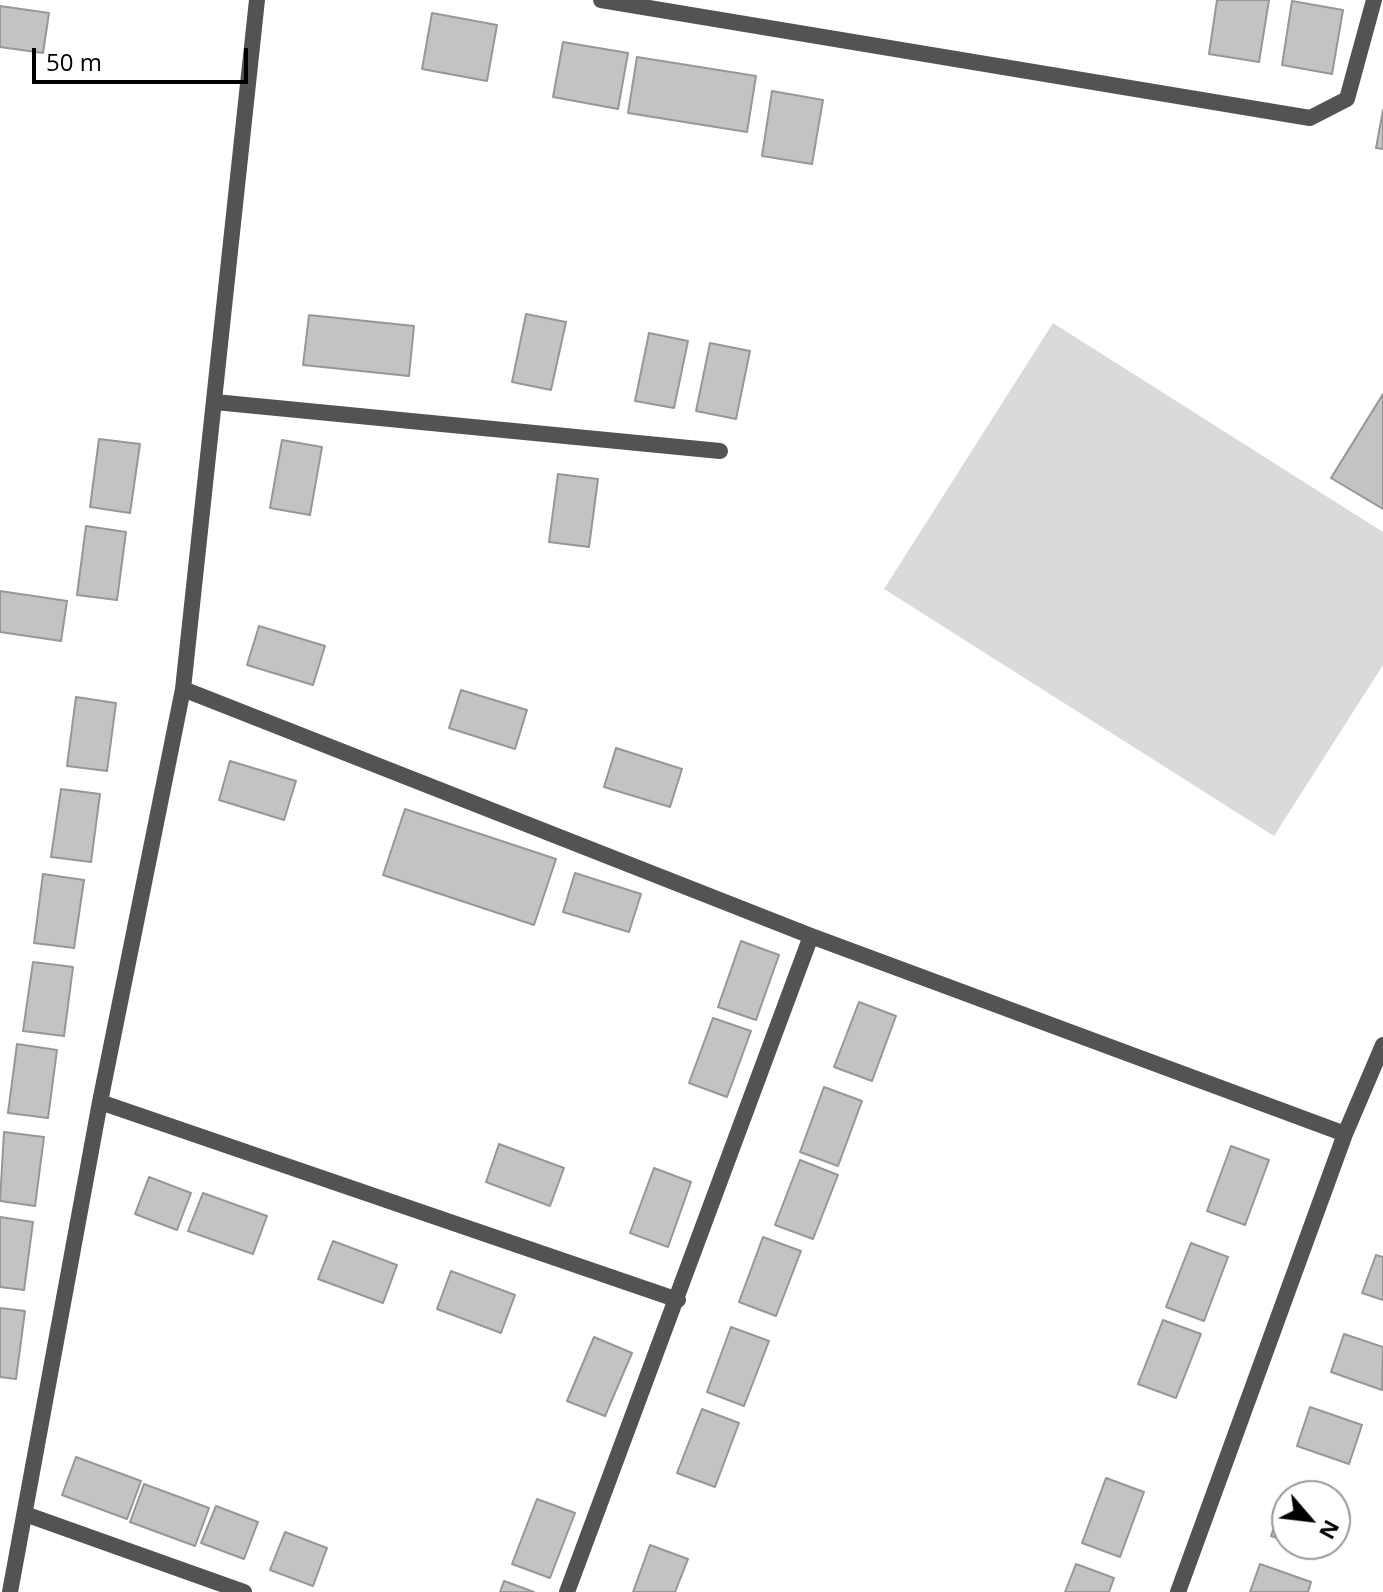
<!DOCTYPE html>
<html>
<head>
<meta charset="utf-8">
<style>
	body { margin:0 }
	#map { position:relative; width:1383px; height:1592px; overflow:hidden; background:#fff; font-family:"Open Sans",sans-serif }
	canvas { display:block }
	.north { position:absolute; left:1271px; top:1480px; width:80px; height:80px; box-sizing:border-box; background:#fff; border:2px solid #999; border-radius:50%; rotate:118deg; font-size:22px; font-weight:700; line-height:32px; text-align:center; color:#000 }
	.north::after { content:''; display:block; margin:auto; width:28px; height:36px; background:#000; clip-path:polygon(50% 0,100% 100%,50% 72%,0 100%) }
	.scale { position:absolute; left:32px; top:48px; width:216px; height:36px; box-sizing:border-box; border:4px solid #000; border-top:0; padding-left:10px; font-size:24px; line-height:28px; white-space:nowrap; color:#000; -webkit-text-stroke:6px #fff; paint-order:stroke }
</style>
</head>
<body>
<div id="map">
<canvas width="1383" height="1592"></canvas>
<div class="north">N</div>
<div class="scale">50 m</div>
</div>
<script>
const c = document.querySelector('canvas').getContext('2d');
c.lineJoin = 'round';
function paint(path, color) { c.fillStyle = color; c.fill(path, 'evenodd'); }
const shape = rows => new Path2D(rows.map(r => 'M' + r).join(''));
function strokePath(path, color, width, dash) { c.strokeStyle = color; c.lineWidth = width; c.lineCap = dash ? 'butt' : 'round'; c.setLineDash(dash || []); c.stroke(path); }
paint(shape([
	[1053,323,1383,532,1383,665,1274,836,884,589]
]), '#dadada');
const building = shape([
	[1217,0,1269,0,1259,62,1209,54,1217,0],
	[1292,1,1343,10,1332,74,1282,65,1292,1],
	[0,6,49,13,43,53,0,47,0,6],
	[432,13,497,25,487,81,422,69,432,13],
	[563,42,628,53,618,109,553,97,563,42],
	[637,57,756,76,747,132,628,113,637,57],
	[772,91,823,100,812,164,762,156,772,91],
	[1383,110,1383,149,1376,148,1383,110],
	[526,314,566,322,551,390,512,382,526,314],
	[309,315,414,326,409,376,303,365,309,315],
	[649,333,688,341,674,408,635,401,649,333],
	[710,343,750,351,736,419,696,411,710,343],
	[1383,394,1383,509,1331,478,1383,394],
	[99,439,140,444,130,513,90,507,99,439],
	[282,440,322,447,310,515,270,508,282,440],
	[558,474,598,479,589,547,549,542,558,474],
	[86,526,126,532,117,600,77,595,86,526],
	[0,591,67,601,61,641,0,632,0,591],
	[259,626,325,646,313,685,247,665,259,626],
	[461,690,527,710,515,749,449,728,461,690],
	[76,697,116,703,107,771,67,766,76,697],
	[616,748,682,769,670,807,604,787,616,748],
	[230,761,296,781,284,820,219,800,230,761],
	[61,789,100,794,91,862,51,857,61,789],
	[405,809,556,859,534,925,383,875,405,809],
	[575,873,641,894,629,932,563,912,575,873],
	[43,874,84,880,74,948,34,943,43,874],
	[741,941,779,955,756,1020,718,1007,741,941],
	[33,962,73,967,64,1036,23,1031,33,962],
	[859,1002,896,1016,872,1081,834,1067,859,1002],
	[713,1018,751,1031,727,1097,689,1083,713,1018],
	[17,1044,57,1050,48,1118,8,1113,17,1044],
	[824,1087,862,1101,838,1166,800,1152,824,1087],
	[4,1132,44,1137,35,1206,0,1201,4,1132],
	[499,1144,564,1168,550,1206,486,1182,499,1144],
	[1231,1146,1269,1160,1245,1225,1207,1211,1231,1146],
	[800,1160,838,1175,813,1239,775,1225,800,1160],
	[654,1168,691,1182,668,1247,630,1233,654,1168],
	[149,1177,191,1193,177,1230,135,1214,149,1177],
	[203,1193,267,1216,253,1254,188,1231,203,1193],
	[0,1217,33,1222,24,1290,0,1287,0,1217],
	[763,1237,801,1251,776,1316,739,1302,763,1237],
	[333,1241,397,1265,383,1303,318,1279,333,1241],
	[1191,1243,1228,1257,1204,1321,1166,1307,1191,1243],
	[1376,1255,1383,1257,1383,1300,1362,1293,1376,1255],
	[451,1271,515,1295,501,1333,437,1309,451,1271],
	[0,1308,25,1311,16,1379,0,1377,0,1308],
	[1163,1320,1201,1334,1176,1398,1138,1384,1163,1320],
	[731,1327,769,1341,744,1406,707,1392,731,1327],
	[1344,1334,1383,1347,1382,1390,1331,1372,1344,1334],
	[594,1337,632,1353,605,1416,567,1401,594,1337],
	[1310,1407,1362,1425,1349,1464,1297,1446,1310,1407],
	[702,1409,739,1423,715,1487,677,1473,702,1409],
	[76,1457,141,1481,127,1519,62,1495,76,1457],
	[1106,1478,1144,1492,1120,1557,1082,1543,1106,1478],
	[144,1484,209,1508,195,1546,130,1522,144,1484],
	[1285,1497,1287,1498,1287,1541,1271,1536,1285,1497],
	[537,1499,575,1513,550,1578,512,1564,537,1499],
	[216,1506,258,1522,244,1559,201,1543,216,1506],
	[285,1532,327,1548,313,1586,270,1570,285,1532],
	[1295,1544,1326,1544,1323,1554,1295,1544],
	[650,1545,688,1559,675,1592,633,1592,650,1545],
	[1076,1564,1114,1578,1109,1592,1065,1592,1076,1564],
	[1260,1564,1311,1582,1308,1592,1250,1592,1260,1564],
	[504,1581,534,1592,500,1592,504,1581]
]);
paint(building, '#c3c3c3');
strokePath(building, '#979797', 2);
strokePath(shape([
	[601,0,1310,118,1347,99,1374,0],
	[215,402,720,451],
	[183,689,811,936,1345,1134],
	[100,1102,678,1300],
	[25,1514,244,1592],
	[10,1592,100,1102,183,689,257,0],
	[567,1592,811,936],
	[1178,1592,1345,1134,1383,1045]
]), '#535353', 16);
</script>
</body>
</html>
